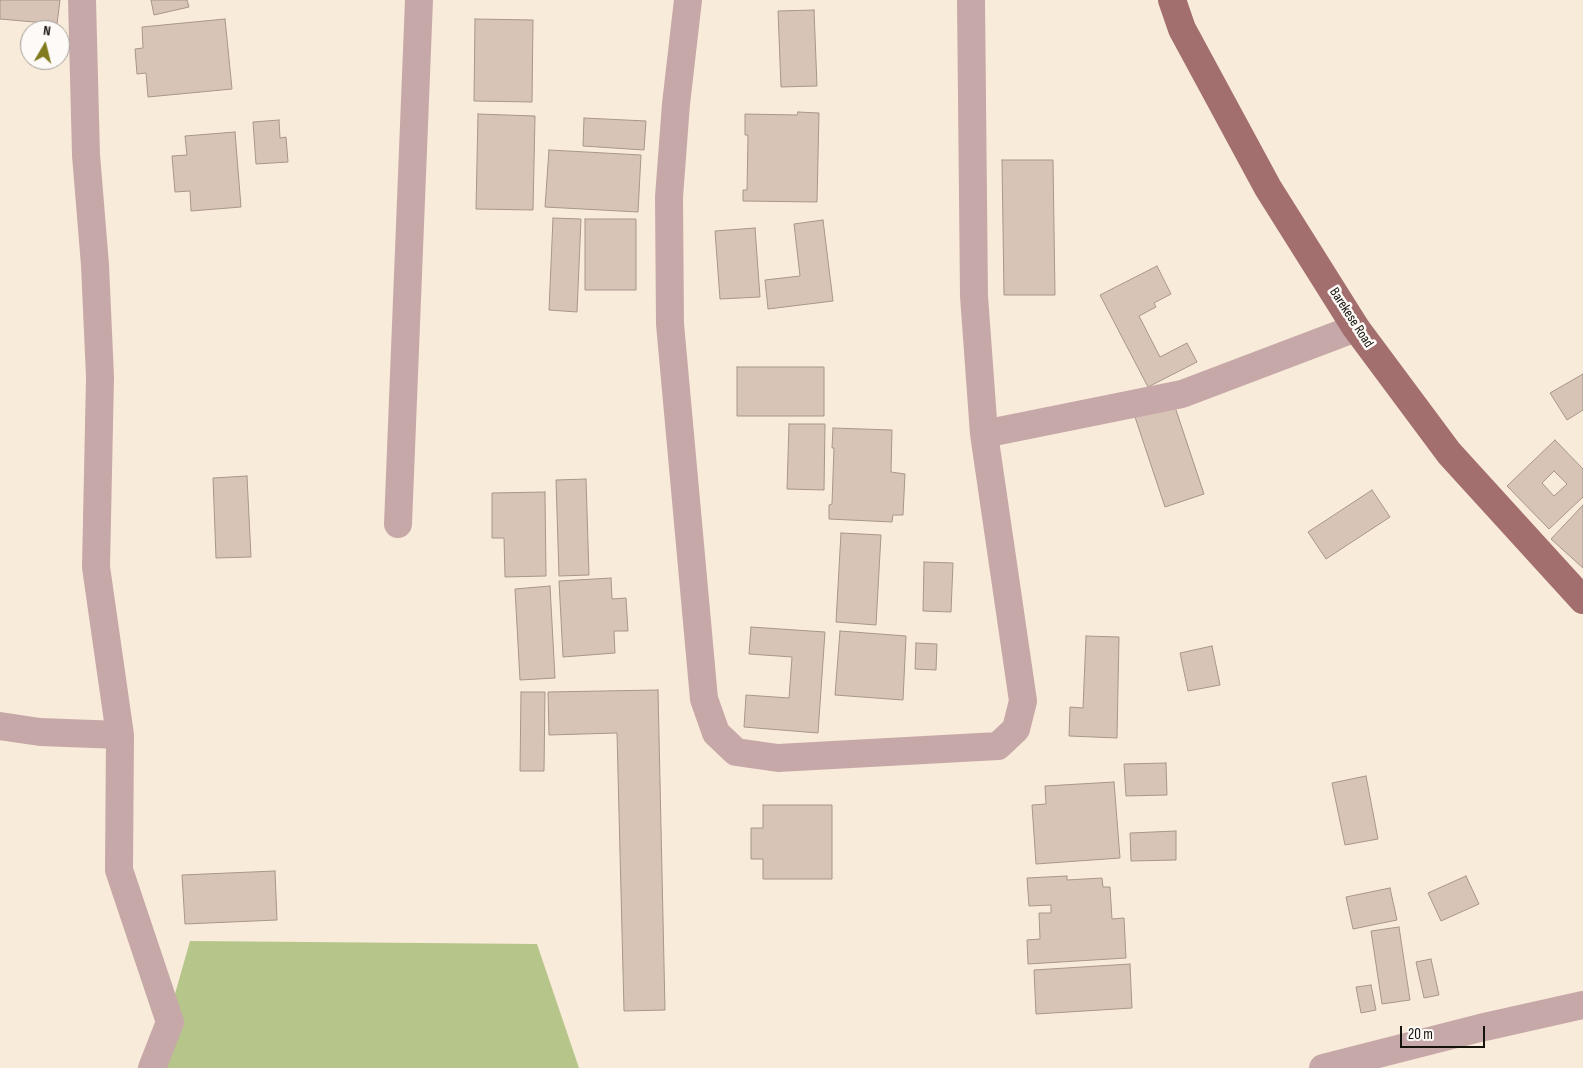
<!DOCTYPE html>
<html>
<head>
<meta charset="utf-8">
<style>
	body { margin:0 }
	#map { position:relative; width:1583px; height:1068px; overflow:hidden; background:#f9ebd9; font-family:"Sofia Sans Condensed",sans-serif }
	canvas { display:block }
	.north { position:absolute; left:20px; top:20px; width:50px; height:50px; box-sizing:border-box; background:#fdfaf7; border:1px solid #a19d99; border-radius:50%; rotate:8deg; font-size:14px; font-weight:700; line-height:20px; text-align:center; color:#16120c }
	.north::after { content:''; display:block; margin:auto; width:18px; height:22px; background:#827a1f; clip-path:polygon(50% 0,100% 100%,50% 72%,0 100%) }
	.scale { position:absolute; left:1400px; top:1026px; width:85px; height:22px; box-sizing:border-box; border:2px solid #16120c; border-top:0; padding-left:6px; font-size:15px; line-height:18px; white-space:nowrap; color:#16120c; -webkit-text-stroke:4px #fdfaf7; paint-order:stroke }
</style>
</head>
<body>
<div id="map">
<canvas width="1583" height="1068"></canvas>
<div class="north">N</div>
<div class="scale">20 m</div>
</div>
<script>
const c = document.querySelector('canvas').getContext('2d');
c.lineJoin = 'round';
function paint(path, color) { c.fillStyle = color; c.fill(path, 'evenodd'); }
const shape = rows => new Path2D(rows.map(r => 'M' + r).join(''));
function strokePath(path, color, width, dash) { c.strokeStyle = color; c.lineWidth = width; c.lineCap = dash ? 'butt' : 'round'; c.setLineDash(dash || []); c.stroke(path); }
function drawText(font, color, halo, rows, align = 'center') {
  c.font = font + ' "Sofia Sans Condensed",sans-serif'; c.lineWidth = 5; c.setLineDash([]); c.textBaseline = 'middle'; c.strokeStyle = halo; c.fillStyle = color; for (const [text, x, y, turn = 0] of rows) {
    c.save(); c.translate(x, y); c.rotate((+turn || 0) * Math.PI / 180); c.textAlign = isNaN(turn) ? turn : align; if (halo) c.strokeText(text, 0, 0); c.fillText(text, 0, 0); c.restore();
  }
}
paint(shape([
	[190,941,537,944,579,1068,154,1068]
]), '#b6c58a');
const building = shape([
	[0,0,60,0,57,24,0,19,0,0],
	[151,0,187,0,189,7,154,15,151,0],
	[814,10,817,86,781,87,778,11,814,10],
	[225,19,232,89,148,97,146,73,137,74,135,49,143,48,142,27,225,19],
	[475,19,533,20,532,102,474,101,475,19],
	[798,112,819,113,817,202,743,201,743,190,747,190,748,135,745,135,745,114,797,115,798,112],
	[478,114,535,116,533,210,476,209,478,114],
	[584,118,646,121,644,150,583,146,584,118],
	[279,120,280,138,286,137,288,162,256,164,253,122,279,120],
	[235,132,241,207,191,211,190,191,175,192,172,156,187,155,185,136,235,132],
	[549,150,641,155,638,212,545,207,549,150],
	[1002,160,1053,160,1055,295,1004,295,1002,160],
	[553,218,581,219,577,312,549,310,553,218],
	[585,219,636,219,636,290,585,290,585,219],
	[823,220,833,301,768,309,765,280,800,276,794,224,823,220],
	[755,228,760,297,720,299,715,231,755,228],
	[1157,266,1171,294,1154,303,1156,307,1139,316,1160,357,1187,343,1197,362,1148,387,1100,295,1157,266],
	[737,367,824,367,824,416,737,416,737,367],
	[1583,374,1583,410,1567,420,1550,393,1583,374],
	[1173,401,1204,494,1165,507,1134,414,1173,401],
	[789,424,825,424,824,490,787,489,789,424],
	[833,428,892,430,891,472,905,474,903,515,893,515,892,522,829,519,829,505,832,504,834,448,832,448,833,428],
	[1555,440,1583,469,1583,497,1549,529,1507,486,1555,440],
	[1554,471,1567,484,1554,496,1542,483,1554,471],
	[247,476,251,557,216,558,213,478,247,476],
	[586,479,589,575,559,576,556,480,586,479],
	[1372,490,1390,517,1326,559,1308,532,1372,490],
	[545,492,546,576,505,577,504,538,492,538,492,493,545,492],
	[1583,505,1583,568,1551,539,1583,505],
	[841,533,881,535,876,625,836,622,841,533],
	[924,562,953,563,951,612,923,611,924,562],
	[611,578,612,599,626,598,628,631,614,631,615,653,563,657,559,581,611,578],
	[550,586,555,678,520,680,515,589,550,586],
	[751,627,825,632,818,733,744,727,746,695,789,698,792,657,749,654,751,627],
	[840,631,906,636,903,700,835,695,840,631],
	[1086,636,1119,637,1117,738,1069,736,1070,707,1083,708,1086,636],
	[916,643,937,644,936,670,915,669,916,643],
	[1212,646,1220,685,1188,691,1180,653,1212,646],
	[658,690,665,1010,624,1011,617,733,549,735,548,692,658,690],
	[521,692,545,692,544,771,520,771,521,692],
	[1166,763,1167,795,1126,796,1124,764,1166,763],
	[1366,776,1378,839,1345,845,1332,783,1366,776],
	[1114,782,1120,858,1036,864,1032,805,1046,804,1045,786,1114,782],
	[763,805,832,805,832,879,763,879,763,859,751,859,751,828,763,828,763,805],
	[1176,831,1176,860,1131,861,1130,833,1176,831],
	[275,871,277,920,185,924,182,875,275,871],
	[1067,876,1067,880,1102,878,1103,887,1110,887,1112,919,1124,918,1126,958,1028,964,1027,940,1040,939,1039,913,1051,913,1051,905,1029,906,1027,878,1067,876],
	[1466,876,1479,904,1441,921,1428,893,1466,876],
	[1390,888,1397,920,1353,929,1346,897,1390,888],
	[1399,927,1410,1000,1382,1004,1371,931,1399,927],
	[1431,959,1439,995,1424,998,1416,962,1431,959],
	[1130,964,1132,1008,1036,1014,1034,970,1130,964],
	[1371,985,1376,1010,1361,1013,1356,987,1371,985]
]);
paint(building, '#d7c4b7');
strokePath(building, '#a8968a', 1);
strokePath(shape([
	[82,0,86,155,95,265,100,377,96,567,120,735,119,870,170,1022,152,1068],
	[688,0,676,104,669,197,670,324,704,699,716,733,736,752,778,758,998,746,1016,729,1023,701,984,434,974,296,971,0],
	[984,434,1182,394,1356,328],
	[398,524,419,0],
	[0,726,40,732,120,735],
	[1323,1068,1480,1028,1583,1005]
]), '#c7a8a8', 28);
strokePath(shape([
	[1172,0,1182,29,1268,188,1356,328,1449,453,1583,600]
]), '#a36e6e', 28);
drawText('14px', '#16120c', '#fdfaf7', [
	["Barekese Road",1351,318,57]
]);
</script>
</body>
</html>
